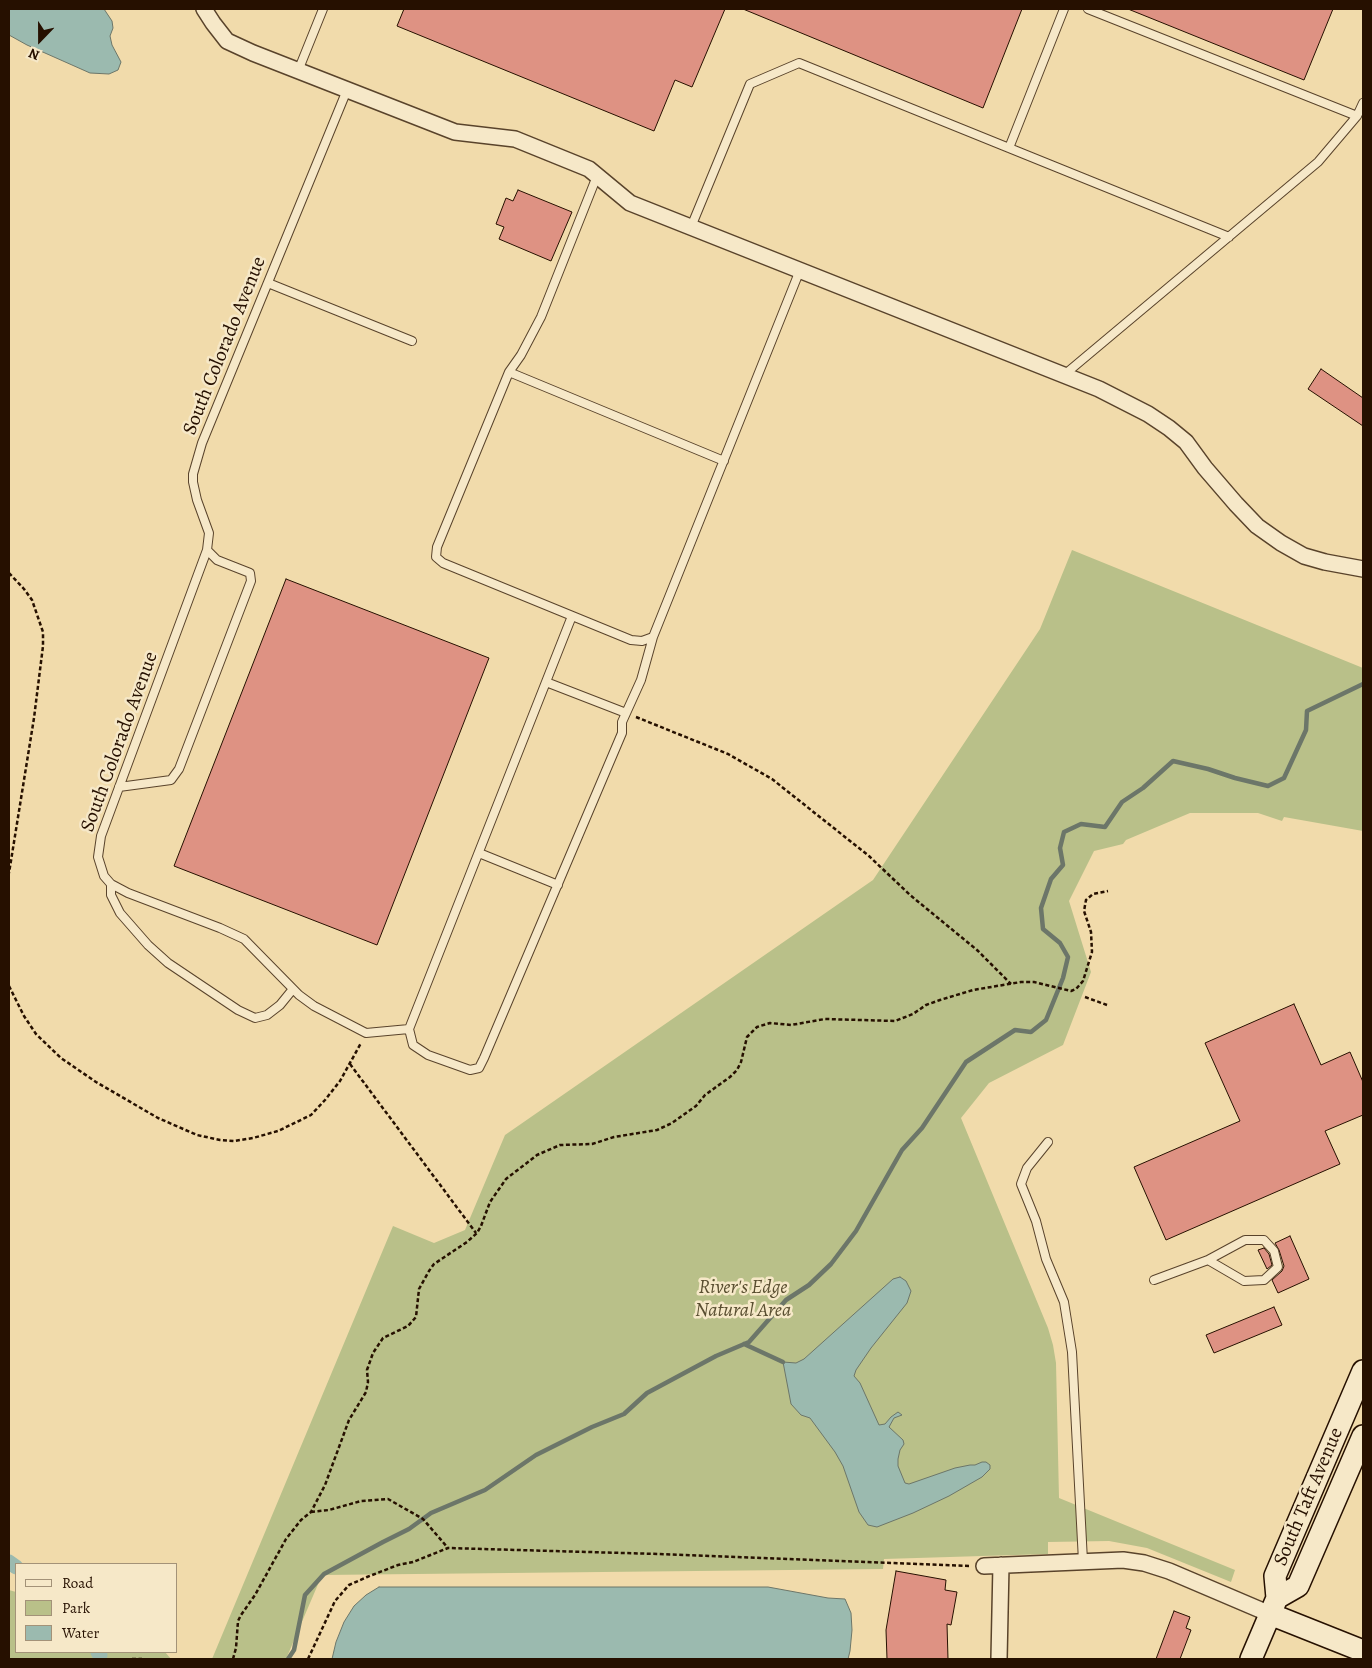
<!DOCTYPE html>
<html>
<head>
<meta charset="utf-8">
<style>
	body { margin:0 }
	#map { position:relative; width:1372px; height:1668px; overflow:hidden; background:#f1dbab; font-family:Alegreya,serif }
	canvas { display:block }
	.frame { position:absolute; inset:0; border:10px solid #261000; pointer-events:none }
	.legend { position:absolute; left:15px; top:1563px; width:162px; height:90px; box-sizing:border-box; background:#f6e8c8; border:1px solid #a39278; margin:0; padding:6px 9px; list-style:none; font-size:15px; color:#261000 }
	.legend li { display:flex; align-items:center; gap:10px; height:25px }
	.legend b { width:25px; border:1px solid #a39278 }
	.north { position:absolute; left:15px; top:15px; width:50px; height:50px; -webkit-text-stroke:4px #f6e8c8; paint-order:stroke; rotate:202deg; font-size:14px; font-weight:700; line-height:20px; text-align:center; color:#261000 }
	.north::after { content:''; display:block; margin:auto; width:18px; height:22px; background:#261000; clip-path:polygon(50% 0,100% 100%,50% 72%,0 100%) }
</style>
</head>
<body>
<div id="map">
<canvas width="1372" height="1668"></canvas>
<div class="frame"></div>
<ul class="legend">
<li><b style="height:6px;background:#f6e8c8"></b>Road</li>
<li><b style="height:14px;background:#b9c089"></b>Park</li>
<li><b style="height:14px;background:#9bbaaf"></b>Water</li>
</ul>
<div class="north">N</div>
</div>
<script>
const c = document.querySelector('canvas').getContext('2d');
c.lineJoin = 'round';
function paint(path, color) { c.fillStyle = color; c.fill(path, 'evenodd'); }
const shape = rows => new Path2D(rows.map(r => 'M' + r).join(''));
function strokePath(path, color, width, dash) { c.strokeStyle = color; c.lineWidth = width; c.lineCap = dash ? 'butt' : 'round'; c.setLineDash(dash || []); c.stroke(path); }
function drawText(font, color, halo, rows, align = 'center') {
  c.font = font + ' Alegreya,serif'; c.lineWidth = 5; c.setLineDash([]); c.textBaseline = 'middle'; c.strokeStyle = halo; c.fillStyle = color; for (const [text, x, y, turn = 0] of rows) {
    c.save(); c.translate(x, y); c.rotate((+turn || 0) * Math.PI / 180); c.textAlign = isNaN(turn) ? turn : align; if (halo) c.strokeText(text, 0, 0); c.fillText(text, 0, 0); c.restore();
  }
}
paint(shape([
	[1072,550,1363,668,1363,831,1284,817,1282,821,1258,813,1190,813,1126,840,1123,844,1094,851,1069,901,1091,972,1063,1045,989,1083,961,1118,1048,1328,1053,1345,1056,1363,1059,1498,1235,1570,1231,1582,1147,1548,1109,1541,1048,1542,1048,1554,884,1559,883,1569,322,1575,286,1659,212,1659,393,1226,434,1243,465,1230,505,1135,873,880,1040,629],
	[9,1590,16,1592,16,1652,165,1652,171,1659,9,1659]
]), '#b9c089');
const water = shape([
	[9,9,104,9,112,21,113,28,110,36,112,45,121,62,118,70,109,74,90,73,27,45,9,35,9,9],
	[900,1277,906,1281,911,1291,907,1303,871,1348,856,1370,854,1376,860,1383,879,1425,885,1424,891,1417,898,1412,902,1415,894,1418,889,1427,903,1440,904,1444,900,1450,898,1459,898,1466,905,1483,909,1484,955,1468,970,1465,975,1465,982,1462,986,1462,990,1465,990,1469,982,1477,949,1496,913,1513,877,1527,868,1525,859,1512,843,1466,835,1452,810,1418,801,1415,791,1404,783,1362,796,1363,804,1359,893,1279,900,1277],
	[379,1587,768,1587,828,1598,845,1599,851,1613,852,1630,850,1651,848,1659,332,1659,336,1642,344,1622,354,1606,366,1595,379,1587]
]);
paint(water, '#9bbaaf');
strokePath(water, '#6c7669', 1);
strokePath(shape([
	[744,1344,783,1362],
	[288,1659,294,1650,305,1595,324,1574,383,1542,409,1529,431,1513,485,1490,536,1455,592,1427,624,1414,647,1393,716,1356,749,1342,786,1300,809,1285,831,1264,856,1231,902,1150,922,1128,966,1062,1015,1030,1031,1032,1046,1020,1063,978,1068,957,1060,943,1043,929,1041,908,1051,879,1063,865,1060,848,1064,832,1081,824,1105,827,1122,802,1143,788,1173,761,1208,769,1235,778,1268,786,1284,778,1306,730,1307,711,1363,684]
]), '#6c7669', 4.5);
strokePath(shape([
	[9,1562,16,1567],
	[98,1652,100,1655]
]), '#9bbaaf', 15);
const building = shape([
	[404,9,725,9,692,87,675,80,654,131,397,26,404,9],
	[743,9,1022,9,983,108,743,9],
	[1128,9,1333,9,1304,80,1128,9],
	[518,190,572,212,551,261,499,239,504,227,496,224,506,198,513,201,518,190],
	[1321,369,1363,398,1363,426,1308,389,1321,369],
	[286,579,489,658,377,945,174,866,286,579],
	[1294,1004,1321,1065,1350,1052,1363,1082,1363,1115,1325,1131,1340,1164,1166,1240,1134,1167,1240,1121,1205,1043,1294,1004],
	[1290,1236,1309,1279,1278,1293,1272,1280,1282,1271,1284,1266,1279,1250,1275,1243,1290,1236],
	[1264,1248,1269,1254,1272,1265,1267,1269,1258,1250,1264,1248],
	[1274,1307,1282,1325,1214,1353,1206,1335,1274,1307],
	[896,1571,946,1580,945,1590,957,1592,951,1625,947,1624,948,1659,887,1659,886,1630,896,1571],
	[1174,1611,1190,1617,1186,1628,1191,1630,1180,1659,1156,1659,1174,1611]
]);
paint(building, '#de9283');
strokePath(building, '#261000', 1);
const lane = shape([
	[1088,9,1357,116],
	[298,71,323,9],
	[347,90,202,443,193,474,193,482,197,500,209,533,207,550,101,836,98,857,104,876,111,884,128,893,220,928,244,939,299,995,314,1006,366,1033,409,1029],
	[1009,148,1064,9],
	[597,176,541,317,521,355,509,372,437,547,436,557,443,563,631,640,642,641,653,637,800,270],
	[691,227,750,84,799,63,1229,237],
	[268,283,412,341],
	[509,372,724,461],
	[1064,375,1318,162,1357,116,1363,103],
	[572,616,409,1029,413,1045,428,1055,470,1070,479,1068,484,1058,622,733,622,722,641,680,653,637],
	[546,682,626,713],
	[119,787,171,780,179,769,251,581,250,573,217,560,207,550],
	[479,853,558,885],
	[111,884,111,895,120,913,148,945,168,963,238,1010,255,1018,267,1015,280,1005,293,989],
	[1048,1142,1027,1168,1021,1184,1036,1221,1046,1259,1064,1302,1072,1352,1083,1561],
	[1154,1280,1208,1260,1244,1281,1264,1280,1278,1267,1274,1251,1264,1240,1245,1240,1208,1260]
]);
const street = shape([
	[204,9,213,23,227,41,253,53,455,132,515,139,589,169,630,203,1099,389,1148,414,1169,428,1186,442,1205,468,1236,504,1257,526,1281,543,1304,556,1325,562,1363,569],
	[984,1566,1123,1560,1144,1563,1169,1571,1270,1614],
	[999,1659,1001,1565]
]);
const secondary = shape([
	[1277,1598,1298,1586,1363,1436],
	[1270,1614,1363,1651],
	[1251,1659,1277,1598,1275,1576,1363,1371]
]);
strokePath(lane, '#59432b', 10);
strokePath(street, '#59432b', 18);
strokePath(secondary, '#261000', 24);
strokePath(shape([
	[9,573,24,589,32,600,43,632,43,646,34,718,9,873],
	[636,717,728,754,772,779,869,856,910,895,977,950,1011,984],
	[9,986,24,1016,36,1034,61,1058,96,1082,158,1118,197,1135,220,1140,234,1141,253,1138,278,1131,311,1115,325,1100,340,1081,361,1043],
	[1085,997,1107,1005],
	[350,1064,476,1233],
	[311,1512,329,1510,361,1501,388,1499,423,1519,448,1548],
	[132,1659,142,1659],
	[233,1659,236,1648,238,1621,241,1615,255,1595,286,1539,301,1520,311,1512,325,1485,349,1420,366,1392,368,1382,367,1370,373,1353,383,1338,408,1326,416,1317,419,1289,429,1271,434,1264,467,1242,477,1233,481,1226,490,1202,506,1179,537,1155,560,1145,592,1144,614,1137,657,1130,672,1123,696,1106,705,1095,730,1077,737,1070,741,1062,747,1037,757,1027,770,1023,791,1025,825,1019,895,1021,913,1014,926,1005,940,1000,973,990,1021,982,1034,982,1071,991,1076,989,1083,981,1092,952,1091,932,1084,911,1086,900,1093,894,1108,891],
	[308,1659,335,1601,349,1585,367,1577,398,1565,413,1562,448,1548,658,1554,970,1566]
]), '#261000', 2.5, [4, 2.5]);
strokePath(lane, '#f6e8c8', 8);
strokePath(street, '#f6e8c8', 15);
strokePath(secondary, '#f6e8c8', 21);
drawText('20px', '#261000', '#f6e8c8', [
	["South Colorado Avenue",225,346,-68],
	["South Colorado Avenue",120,742,-70],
	["South Taft Avenue",1309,1497,-67]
]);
drawText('italic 20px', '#594e30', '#f6e8c8', [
	["River's Edge",743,1288],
	["Natural Area",743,1311]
]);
</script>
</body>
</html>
